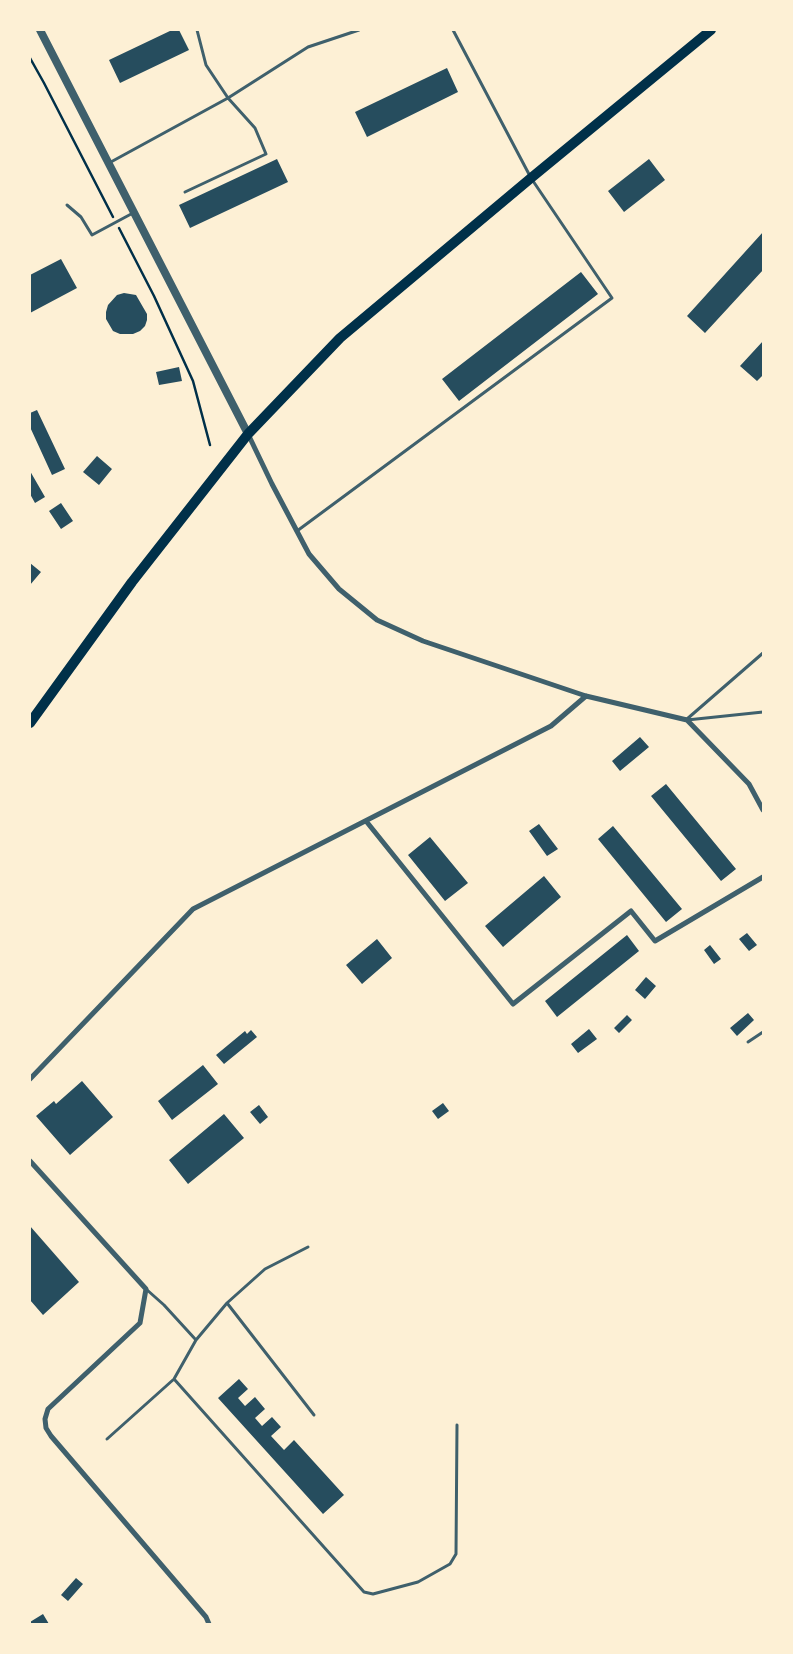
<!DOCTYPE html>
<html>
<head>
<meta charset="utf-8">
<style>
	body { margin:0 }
	#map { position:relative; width:793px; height:1654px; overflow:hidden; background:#fdf0d5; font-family:"IBM Plex Serif",serif }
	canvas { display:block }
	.frame { position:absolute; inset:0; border:31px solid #fdf0d5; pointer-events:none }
</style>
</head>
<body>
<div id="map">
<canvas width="793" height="1654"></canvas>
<div class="frame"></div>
</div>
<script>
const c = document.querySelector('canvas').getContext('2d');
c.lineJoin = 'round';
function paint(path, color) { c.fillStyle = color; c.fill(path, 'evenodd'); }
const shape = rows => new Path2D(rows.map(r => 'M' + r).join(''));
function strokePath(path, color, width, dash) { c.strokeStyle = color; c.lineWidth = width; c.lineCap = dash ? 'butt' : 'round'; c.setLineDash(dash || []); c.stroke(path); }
paint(shape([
	[172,30,179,30,189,50,120,83,109,60],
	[447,68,458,92,367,137,355,112],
	[277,159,288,182,190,228,179,205],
	[649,159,665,180,624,212,608,191],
	[763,232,763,270,705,333,687,316],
	[61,259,77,288,30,313,30,275],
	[581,272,598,294,459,401,442,379],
	[124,293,136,295,147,314,147,320,145,326,140,331,133,334,120,334,113,331,106,319,106,312,108,305,117,295],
	[763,341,763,375,757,381,740,366],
	[179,367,182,381,159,385,156,372],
	[37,410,65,469,52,475,30,427,30,413],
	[97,456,112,469,99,485,83,472],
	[30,471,45,497,35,503,30,494],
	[61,503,73,521,61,529,49,511],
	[30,563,41,572,30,585],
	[640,737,649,747,620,771,612,761],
	[666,784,736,869,721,881,651,796],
	[539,824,558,849,547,856,529,831],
	[613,826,682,909,666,922,598,839],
	[430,837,468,883,445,901,408,855],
	[544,876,561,897,503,947,485,926],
	[747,933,757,945,749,951,739,939],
	[627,935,639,951,557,1017,545,1001],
	[377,939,392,958,362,984,346,965],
	[710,945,721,959,714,964,704,950],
	[646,977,656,986,645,999,635,990],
	[748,1013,754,1020,737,1036,730,1028],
	[627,1015,632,1020,619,1033,614,1028],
	[589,1029,597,1039,578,1053,571,1044],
	[251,1030,257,1037,224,1064,216,1055,245,1031,247,1034],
	[203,1065,218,1084,172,1120,158,1101],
	[82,1081,113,1117,70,1155,36,1116,54,1101,56,1104],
	[443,1103,449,1111,438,1119,432,1111],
	[259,1105,268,1117,260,1124,250,1112],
	[224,1114,244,1138,188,1184,169,1160],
	[30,1226,79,1282,43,1315,30,1300],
	[239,1379,248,1389,238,1398,245,1406,255,1397,265,1409,255,1418,262,1426,272,1417,281,1427,271,1436,284,1450,294,1440,344,1495,323,1514,218,1398],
	[76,1578,83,1584,68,1601,61,1595],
	[43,1614,49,1624,30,1624,30,1622]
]), '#264d5e');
strokePath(shape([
	[30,58,44,83,113,217],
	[119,228,154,296,193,381,210,445]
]), '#003049', 2.5);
strokePath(shape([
	[109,163,228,98,308,47,359,30],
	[185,192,266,154,255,128,228,98,206,65,197,30],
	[67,205,81,217,92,235,133,213],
	[297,531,612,298,531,178,453,30],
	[687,719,763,653],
	[687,720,763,712],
	[748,1042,763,1032],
	[146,1289,164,1305,196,1340,227,1303,265,1269,308,1247],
	[227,1303,314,1415],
	[174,1379,364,1592,373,1594,418,1582,450,1564,456,1554,457,1425],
	[107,1439,174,1379,196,1340]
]), '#3f606c', 3);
strokePath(shape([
	[248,434,272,484,309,554,339,589,377,620,423,641,586,696,687,720,749,784,763,810],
	[366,821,513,1004,631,911,655,941,763,877],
	[30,1079,193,909,551,726,586,696],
	[30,1161,146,1289,140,1323,48,1409,45,1419,46,1428,51,1436,206,1617,209,1624]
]), '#3f606c', 5);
strokePath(shape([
	[40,30,248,434]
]), '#3f606c', 8);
strokePath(shape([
	[30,723,132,582,248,434,340,338,531,178,711,30]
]), '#003049', 10);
</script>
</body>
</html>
